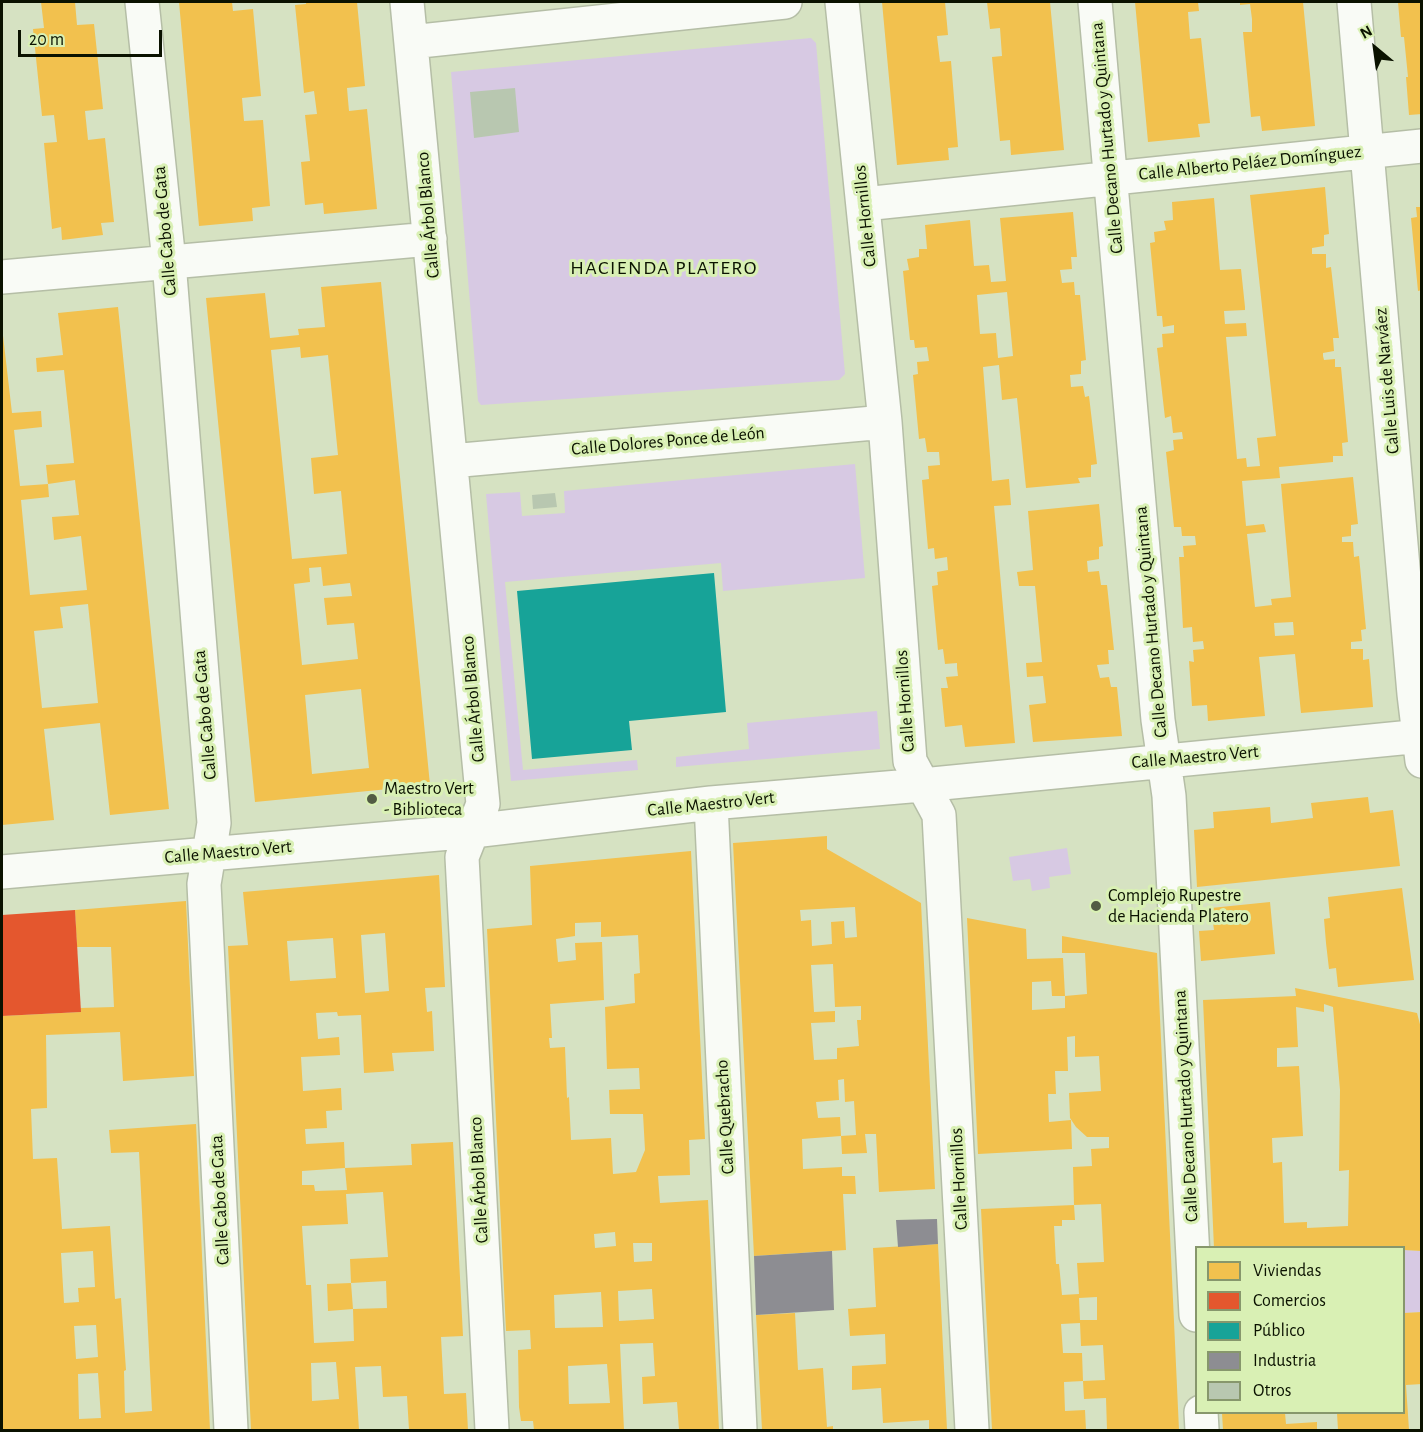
<!DOCTYPE html>
<html>
<head>
<meta charset="utf-8">
<style>
	body { margin:0 }
	#map { position:relative; width:1423px; height:1432px; overflow:hidden; background:#d6e2c2; font-family:"Alegreya Sans",sans-serif }
	canvas { display:block }
	.frame { position:absolute; inset:0; border:3px solid #0b1200; pointer-events:none }
	.legend { position:absolute; left:1195px; top:1246px; width:210px; height:168px; box-sizing:border-box; background:#d9f0b4; border:2px solid #87976c; margin:0; padding:8px 10px; list-style:none; font-size:18px; color:#0b1200 }
	.legend li { display:flex; align-items:center; gap:12px; height:30px }
	.legend b { width:30px; border:2px solid #87976c }
	.north { position:absolute; left:1345px; top:18px; width:60px; height:60px; -webkit-text-stroke:4px #d9f0b4; paint-order:stroke; rotate:331deg; font-size:16px; font-weight:700; line-height:24px; text-align:center; color:#0b1200 }
	.north::after { content:''; display:block; margin:auto; width:21px; height:27px; background:#0b1200; clip-path:polygon(50% 0,100% 100%,50% 72%,0 100%) }
	.scale { position:absolute; left:18px; top:30px; width:144px; height:27px; box-sizing:border-box; border:3px solid #0b1200; border-top:0; padding-left:8px; font-size:18px; line-height:21px; white-space:nowrap; color:#0b1200; -webkit-text-stroke:4px #d9f0b4; paint-order:stroke }
</style>
</head>
<body>
<div id="map">
<canvas width="1423" height="1432"></canvas>
<div class="frame"></div>
<ul class="legend">
<li><b style="height:16px;background:#f2c14e"></b>Viviendas</li>
<li><b style="height:16px;background:#e4572e"></b>Comercios</li>
<li><b style="height:16px;background:#17a398"></b>Público</li>
<li><b style="height:16px;background:#8d8d92"></b>Industria</li>
<li><b style="height:16px;background:#b8c7b0"></b>Otros</li>
</ul>
<div class="north">N</div>
<div class="scale">20 m</div>
</div>
<script>
const c = document.querySelector('canvas').getContext('2d');
c.lineJoin = 'round';
function paint(path, color) { c.fillStyle = color; c.fill(path, 'evenodd'); }
const shape = rows => new Path2D(rows.map(r => 'M' + r).join(''));
function strokePath(path, color, width, dash) { c.strokeStyle = color; c.lineWidth = width; c.lineCap = dash ? 'butt' : 'round'; c.setLineDash(dash || []); c.stroke(path); }
function drawText(font, color, halo, rows, align = 'center') {
  c.font = font + ' "Alegreya Sans",sans-serif'; c.lineWidth = 6; c.setLineDash([]); c.textBaseline = 'middle'; c.strokeStyle = halo; c.fillStyle = color; for (const [text, x, y, turn = 0] of rows) {
    c.save(); c.translate(x, y); c.rotate((+turn || 0) * Math.PI / 180); c.textAlign = isNaN(turn) ? turn : align; if (halo) c.strokeText(text, 0, 0); c.fillText(text, 0, 0); c.restore();
  }
}
paint(shape([
	[811,38,816,43,845,374,839,380,481,405,478,401,451,72],
	[855,464,865,578,723,591,721,563,505,582,523,770,637,760,638,770,511,781,486,494,520,492,522,516,565,513,564,491],
	[877,711,880,749,676,767,676,757,749,749,747,723],
	[1067,848,1071,874,1049,877,1050,888,1032,891,1030,879,1013,881,1009,857],
	[1404,1250,1421,1251,1421,1312,1404,1313]
]), '#d7c9e3');
paint(shape([
	[41,2,75,2,77,25,94,24,103,109,85,111,88,140,105,138,114,222,101,223,103,235,62,240,61,227,52,229,44,143,57,142,54,115,42,116,33,29,44,28],
	[179,2,232,2,233,11,253,9,261,96,242,98,243,110,244,121,263,120,270,206,252,208,253,221,199,226],
	[306,2,357,2,365,86,347,88,348,100,349,111,367,109,377,209,324,214,323,203,305,205,301,162,310,161,305,115,317,114,314,91,304,93,295,5,306,4],
	[882,2,945,2,948,35,937,36,940,62,951,61,958,147,948,148,949,160,897,165],
	[987,2,1050,2,1064,150,1011,155,1010,140,1000,141,992,57,1002,56,1000,28,990,29],
	[1135,2,1198,2,1199,11,1188,12,1190,39,1201,38,1210,123,1198,124,1200,137,1148,142],
	[1240,2,1303,2,1315,126,1262,131,1260,116,1251,117,1243,32,1252,32,1252,19,1250,4,1240,5],
	[1398,2,1422,2,1422,114,1409,115,1406,77,1408,77,1404,37,1401,37],
	[1325,187,1329,234,1324,235,1324,246,1312,248,1312,254,1326,254,1326,268,1331,267,1339,338,1333,338,1334,351,1323,353,1323,356,1324,360,1335,359,1335,367,1341,367,1348,442,1342,443,1343,456,1333,456,1333,462,1279,467,1280,478,1242,481,1246,526,1264,524,1266,532,1247,534,1255,607,1272,605,1271,599,1291,597,1281,484,1353,477,1358,524,1351,525,1351,536,1342,537,1342,542,1353,542,1354,557,1359,556,1366,629,1361,630,1362,641,1351,642,1351,649,1363,649,1363,660,1369,659,1373,707,1301,713,1295,654,1259,657,1265,716,1208,721,1207,705,1192,706,1189,661,1194,662,1193,650,1204,649,1203,641,1193,642,1192,627,1183,628,1179,557,1184,557,1183,546,1196,545,1195,536,1182,536,1181,527,1174,527,1166,452,1174,450,1173,440,1183,439,1182,432,1173,433,1171,416,1165,418,1157,348,1163,347,1162,334,1174,333,1174,325,1163,327,1162,316,1157,316,1150,243,1155,242,1154,232,1166,230,1164,221,1173,220,1172,202,1214,198,1220,270,1241,269,1245,307,1245,310,1224,311,1225,324,1246,323,1247,336,1226,337,1237,459,1246,458,1247,467,1260,466,1257,438,1276,436,1250,195],
	[1293,622,1294,635,1275,636,1274,623],
	[1416,207,1422,207,1422,290,1418,291,1411,218,1417,217],
	[1073,212,1077,257,1071,257,1072,269,1060,270,1062,283,1074,282,1075,295,1080,295,1086,360,1081,361,1081,374,1070,375,1071,387,1083,386,1085,397,1089,396,1097,464,1091,465,1091,477,1078,478,1080,483,1026,488,1017,398,1002,400,999,365,983,367,992,481,1009,479,1011,505,994,506,1015,743,965,747,962,725,945,727,941,688,948,688,946,677,958,676,957,668,957,663,945,664,943,649,938,650,932,586,938,585,937,572,948,570,947,557,935,559,934,548,928,549,922,480,929,479,928,466,940,465,939,452,927,452,925,438,919,439,913,375,918,374,917,362,929,361,927,347,915,348,914,340,910,340,903,271,909,270,907,259,919,257,919,249,927,249,925,225,970,220,974,266,989,265,991,282,1006,281,1000,218],
	[1007,292,1013,356,998,358,996,333,980,334,977,295],
	[381,282,430,785,255,802,206,298,265,293,270,338,299,335,298,329,325,327,321,287],
	[300,347,301,358,328,355,338,455,311,458,314,494,341,491,347,554,292,559,271,350],
	[321,567,323,586,350,583,352,596,324,598,327,625,354,623,358,659,302,665,294,584,310,582,309,568],
	[361,689,369,768,312,774,305,695],
	[118,307,169,809,110,815,100,723,44,729,54,820,2,825,2,327,12,413,41,411,42,427,14,430,20,486,48,484,49,497,21,500,30,595,87,590,81,536,54,540,52,517,79,515,75,480,48,484,46,465,74,463,64,370,37,372,36,358,63,355,58,313],
	[88,604,98,703,42,708,34,631,63,628,60,607],
	[1099,504,1103,546,1099,547,1099,559,1087,561,1088,572,1099,571,1101,585,1107,585,1114,650,1108,650,1109,664,1097,665,1100,678,1109,677,1111,687,1117,687,1122,736,1033,742,1029,705,1046,703,1043,676,1027,677,1026,663,1042,662,1035,586,1019,586,1017,572,1033,570,1028,511],
	[1368,797,1370,813,1393,810,1400,866,1197,887,1194,830,1214,828,1213,812,1270,807,1271,823,1313,818,1311,803],
	[827,836,827,849,921,903,935,1189,879,1192,876,1134,865,1134,867,1153,842,1154,841,1136,856,1135,854,1101,845,1102,844,1079,838,1080,839,1100,816,1102,818,1118,840,1117,841,1136,802,1139,803,1169,842,1167,842,1176,855,1176,856,1194,843,1194,846,1250,754,1256,733,843],
	[855,907,857,937,845,938,844,921,831,922,832,944,812,946,811,920,801,921,800,910],
	[833,964,835,1007,861,1006,861,1020,857,1020,859,1046,837,1048,837,1059,814,1060,811,1023,835,1022,835,1011,814,1012,811,965],
	[691,851,705,1139,689,1140,690,1175,658,1176,660,1203,708,1200,719,1430,679,1430,677,1402,643,1404,642,1377,655,1376,653,1343,620,1344,624,1430,534,1430,533,1421,521,1421,519,1407,518,1350,531,1349,530,1330,506,1331,487,929,532,925,530,866],
	[601,922,601,937,638,935,640,973,634,974,635,1003,605,1007,607,1069,639,1068,640,1089,609,1090,610,1114,643,1114,645,1150,636,1172,613,1174,611,1138,571,1140,569,1097,567,1098,565,1047,550,1048,549,1038,552,1038,550,1004,604,1000,602,942,575,943,576,960,558,962,556,939,575,936,575,923],
	[615,1232,616,1246,595,1248,594,1234],
	[633,1243,652,1243,652,1261,634,1262],
	[652,1289,654,1319,619,1321,618,1291],
	[601,1292,603,1327,555,1328,554,1295],
	[607,1364,610,1403,569,1404,568,1366],
	[439,875,445,987,425,988,427,1012,432,1011,434,1051,392,1053,394,1071,364,1073,361,1015,338,1016,337,1012,316,1013,318,1039,339,1037,340,1055,301,1057,303,1091,341,1088,342,1110,326,1111,327,1128,305,1129,306,1144,344,1142,345,1168,302,1171,302,1185,314,1185,315,1191,347,1190,345,1168,412,1165,411,1144,453,1142,463,1336,441,1337,444,1394,466,1393,468,1430,409,1430,407,1396,383,1397,381,1366,355,1367,359,1430,251,1430,228,946,248,945,243,892],
	[385,933,389,991,365,993,361,935],
	[333,938,336,978,290,981,287,941],
	[383,1192,388,1257,350,1259,351,1283,386,1281,387,1308,353,1309,354,1341,314,1343,311,1285,306,1285,302,1226,348,1224,346,1194],
	[336,1362,339,1399,312,1401,311,1363],
	[1402,888,1414,980,1338,987,1336,968,1329,969,1326,943,1324,919,1330,918,1328,897],
	[186,901,194,1076,123,1081,120,1032,46,1035,47,1108,31,1109,33,1159,57,1158,62,1229,110,1226,115,1299,121,1298,126,1370,124,1371,125,1413,152,1411,139,1152,111,1153,109,1130,196,1124,210,1430,2,1430,2,1016,81,1012,80,1008,114,1007,111,947,77,947,75,910],
	[93,1251,95,1287,78,1288,79,1302,64,1303,61,1253],
	[96,1325,98,1357,76,1359,74,1326],
	[98,1373,101,1418,79,1419,78,1374],
	[1270,902,1275,954,1201,961,1199,931,1214,930,1211,908],
	[967,918,1026,929,1027,959,1063,958,1065,996,1052,996,1051,981,1032,982,1032,1010,1065,1008,1065,996,1087,994,1085,953,1062,953,1062,936,1157,953,1179,1430,1107,1430,1106,1398,1084,1399,1083,1381,1064,1382,1065,1411,1085,1410,1086,1430,992,1430,981,1209,1074,1205,1075,1220,1062,1220,1062,1226,1054,1226,1056,1264,1059,1264,1062,1295,1079,1294,1077,1263,1104,1262,1101,1204,1074,1205,1073,1167,1092,1166,1091,1149,1109,1148,1109,1137,1087,1137,1076,1127,1070,1118,1069,1093,1101,1091,1099,1056,1075,1057,1075,1036,1067,1037,1068,1071,1055,1071,1056,1094,1048,1094,1049,1122,1071,1120,1072,1149,978,1154],
	[1097,1297,1097,1320,1080,1320,1079,1298],
	[1080,1323,1081,1346,1103,1345,1105,1380,1083,1381,1082,1353,1063,1353,1061,1324],
	[1295,988,1417,1013,1422,1032,1422,1251,1404,1250,1404,1248,1214,1248,1203,1000,1296,996],
	[1324,1004,1333,1007,1340,1090,1339,1171,1349,1170,1348,1226,1307,1228,1307,1222,1284,1223,1282,1162,1273,1163,1272,1138,1303,1136,1299,1066,1277,1067,1277,1048,1298,1047,1296,1007,1324,1012],
	[938,1244,947,1430,929,1430,929,1420,883,1423,881,1388,852,1390,852,1366,886,1364,885,1334,850,1336,848,1309,876,1307,873,1248],
	[351,1283,353,1309,328,1311,327,1284],
	[1422,1312,1422,1384,1406,1385,1409,1430,1338,1430,1337,1413,1404,1413,1404,1313],
	[795,1313,798,1370,823,1368,827,1427,833,1426,833,1430,762,1430,756,1315],
	[1222,1413,1285,1413,1286,1424,1317,1422,1317,1430,1223,1430]
]), '#f2c14e');
paint(shape([
	[75,910,81,1012,2,1016,2,915]
]), '#e4572e');
paint(shape([
	[714,573,726,712,629,721,632,750,532,759,517,591]
]), '#17a398');
paint(shape([
	[937,1219,938,1244,898,1247,896,1220],
	[832,1251,834,1310,756,1315,754,1256]
]), '#8d8d92');
paint(shape([
	[515,88,519,132,474,138,470,92],
	[555,493,557,507,533,509,532,495]
]), '#b8c7b0');
const street = shape([
	[142,2,169,262,214,823,204,884,231,1430],
	[407,2,483,804,462,857,492,1430],
	[842,2,885,422,910,761,939,815,972,1430],
	[1095,2,1158,720,1169,796,1196,1315],
	[1354,2,1414,694,1422,761],
	[411,42,785,2],
	[864,204,1422,146],
	[2,277,430,239],
	[451,461,885,422],
	[711,803,740,1430],
	[2,872,473,831,711,803,922,785,1422,736],
	[1201,1412,1202,1430]
]);
strokePath(street, '#b5bea6', 36);
strokePath(street, '#f9fbf6', 33);
for (const [x, y, r, color] of [
	[372,799,6,"#525b44"],
	[1096,906,6,"#525b44"]
]) { const dot = new Path2D(); dot.arc(x, y, r, 0, 2 * Math.PI); c.fillStyle = color; c.fill(dot); strokePath(dot, '#d9f0b4', 2); }
drawText('18px', '#0b1200', '#d9f0b4', [
	["Calle Decano Hurtado y Quintana",1107,138,-95],
	["Calle Alberto Peláez Domínguez",1250,163,-6],
	["Calle Árbol Blanco",428,215,-95],
	["Calle Hornillos",865,216,-96],
	["Calle Cabo de Gata",165,231,-95],
	["Calle Luis de Narváez",1387,381,-95],
	["Calle Dolores Ponce de León",668,441,-5],
	["Calle Decano Hurtado y Quintana",1151,622,-95],
	["Calle Árbol Blanco",473,699,-95],
	["Calle Hornillos",905,701,-94],
	["Calle Cabo de Gata",205,715,-95],
	["Calle Maestro Vert",1195,757,-5],
	["Calle Maestro Vert",711,804,-6],
	["Calle Maestro Vert",228,852,-5],
	["Calle Decano Hurtado y Quintana",1186,1106,-93],
	["Calle Quebracho",725,1117,-93],
	["Calle Hornillos",959,1179,-93],
	["Calle Árbol Blanco",479,1180,-93],
	["Calle Cabo de Gata",220,1200,-93]
]);
drawText('18px', '#0b1200', '#d9f0b4', [
	["Maestro Vert",384,789],
	["- Biblioteca",384,810],
	["Complejo Rupestre",1108,896],
	["de Hacienda Platero",1108,917]
], 'left');
c.letterSpacing = '1.5px';
drawText('20px', '#0b1200', '#d9f0b4', [
	["HACIENDA PLATERO",664,268]
]);
c.letterSpacing = '0px';
</script>
</body>
</html>
